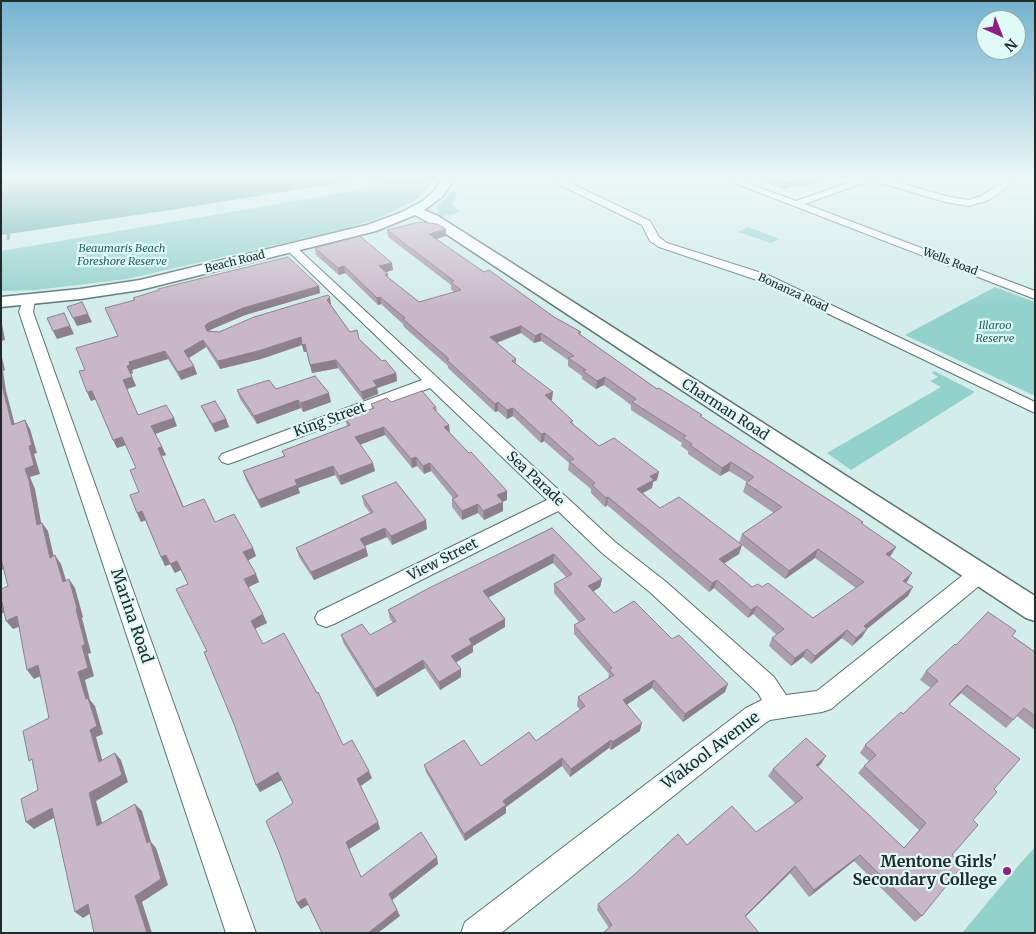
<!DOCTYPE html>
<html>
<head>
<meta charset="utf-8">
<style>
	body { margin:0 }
	#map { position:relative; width:1036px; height:934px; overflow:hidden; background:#d2edea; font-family:Merriweather,serif }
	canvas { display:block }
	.frame { position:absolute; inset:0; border:2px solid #212b2a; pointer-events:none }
	.north { position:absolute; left:976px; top:10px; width:50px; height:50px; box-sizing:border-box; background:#dffaf7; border:1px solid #93a7a5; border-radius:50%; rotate:136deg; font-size:14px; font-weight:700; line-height:20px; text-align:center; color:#212b2a }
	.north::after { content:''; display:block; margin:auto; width:18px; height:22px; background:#8b2186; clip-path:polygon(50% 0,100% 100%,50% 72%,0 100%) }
</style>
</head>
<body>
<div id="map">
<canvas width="1036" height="934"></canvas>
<div class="frame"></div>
<div class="north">N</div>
</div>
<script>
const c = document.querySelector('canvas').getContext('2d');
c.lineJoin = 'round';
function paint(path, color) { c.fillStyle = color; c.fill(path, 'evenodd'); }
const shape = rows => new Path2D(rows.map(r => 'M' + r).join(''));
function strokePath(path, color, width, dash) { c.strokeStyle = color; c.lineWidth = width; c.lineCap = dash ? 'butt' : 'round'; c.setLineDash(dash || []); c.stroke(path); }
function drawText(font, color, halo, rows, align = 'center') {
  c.font = font + ' Merriweather,serif'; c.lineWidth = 4.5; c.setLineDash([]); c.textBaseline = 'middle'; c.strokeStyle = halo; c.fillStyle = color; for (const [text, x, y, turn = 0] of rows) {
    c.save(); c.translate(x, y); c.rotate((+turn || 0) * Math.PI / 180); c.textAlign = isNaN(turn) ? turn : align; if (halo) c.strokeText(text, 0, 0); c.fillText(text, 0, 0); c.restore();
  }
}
paint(shape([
	[378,177,435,177,428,189,414,201,376,219,345,229,127,279,36,290,1,291,1,251,349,192,368,186],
	[451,191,458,191,452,204,460,212,439,217,437,207],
	[747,227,780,239,771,243,738,232],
	[995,287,1035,302,1035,396,905,335],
	[934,371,975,392,851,470,827,453,941,387,930,381,938,377,932,373],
	[1035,847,1035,933,962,933,1019,865]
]), '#93d1cb');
paint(shape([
	[1,177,358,177,356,180,177,209,1,235]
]), '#67b1aa');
strokePath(shape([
	[8,239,9,229]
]), '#67b1aa', 3);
const minor = shape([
	[553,177,563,177,568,182,650,221,659,237,667,243,768,275,1035,402,1035,413,760,281,659,247,650,241,642,225,562,186,553,177],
	[719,177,731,177,796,201,864,177,879,177,950,197,969,200,981,196,1011,177,1021,177,989,200,969,206,945,202,871,180,805,204,1035,291,1035,299,719,177],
	[291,245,295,246,615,542,665,581,774,677,786,695,817,691,972,568,979,566,986,568,989,574,986,580,831,709,822,712,770,720,764,724,501,933,461,933,465,922,746,708,762,700,758,693,651,593,601,552,558,511,334,624,326,627,318,624,315,618,318,612,547,500,430,388,234,462,228,464,222,462,219,458,222,454,422,380,287,250,285,248,291,245],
	[29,295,35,299,33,312,256,933,226,933,19,312,23,299,29,295]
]);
const major = shape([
	[445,177,456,177,442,197,424,210,438,216,1035,596,1035,621,1026,618,428,222,415,215,376,231,140,290,80,299,1,307,1,297,80,289,140,280,367,225,400,213,423,201,434,191,445,177]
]);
strokePath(minor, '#5a7270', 2);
strokePath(major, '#5a7270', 3);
paint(minor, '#fff');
paint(major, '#fff');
paint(shape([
	[749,177,833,177,802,187,797,185,784,189],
	[446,229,446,236,436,239,484,272,554,317,581,332,580,335,657,389,702,417,749,448,863,522,862,524,896,547,891,555,889,557,907,582,906,583,908,596,867,629,862,637,852,646,842,638,811,664,803,657,791,666,769,646,772,638,777,635,753,614,748,618,714,588,709,592,607,505,605,507,591,493,591,489,568,470,569,463,544,441,541,443,513,416,507,419,498,411,495,412,448,368,448,366,404,327,403,324,381,304,378,305,345,273,339,275,316,255,315,248,393,270,386,272,388,274,388,277,419,302,454,292,451,289,451,285,388,237,387,230],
	[521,333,534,343,541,341,568,360,568,366,582,376,582,379,596,389,604,385,631,405,631,410,682,443,681,446,688,451,688,454,720,476,729,471,747,482,746,483,743,492,774,513,742,534,739,543,785,579,815,558,856,588,813,618,762,587,752,587,724,563,739,554,660,508,643,493,652,488,653,482,657,480,599,446,573,424,551,400,552,400,516,364,516,359,497,343],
	[319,286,320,293,245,315,210,330,209,331,219,332,331,304,331,305,350,332,359,339,382,361,396,373,397,381,377,388,378,394,363,400,338,368,312,373,307,352,304,352,302,345,261,359,220,369,206,347,189,358,197,374,181,380,168,359,132,370,133,373,131,374,136,386,127,389,138,415,177,426,155,434,166,455,162,456,184,507,215,522,253,548,256,556,248,560,259,582,248,587,267,623,255,629,263,644,343,745,372,778,361,786,380,829,349,849,361,877,438,864,392,900,400,916,309,904,301,909,297,903,293,803,282,780,260,792,207,651,188,584,181,570,175,573,170,564,165,566,145,520,141,522,137,513,139,492,136,468,126,445,117,448,96,399,91,401,87,392,85,370,118,336,134,300,133,298],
	[276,389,331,402,303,412,301,408,257,424,240,399,237,390],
	[391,402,436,407,437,412,449,425,449,432,507,500,502,502,503,511,484,520,478,513,462,520,452,507,452,499,453,498,431,471,424,474,417,466,412,468,385,435,360,444,375,471,341,485,335,475,298,488,300,493,261,508,246,480,243,471,284,456,282,451,347,426,345,418,372,409,371,404],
	[201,406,226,419,229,427,215,432,205,414],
	[362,496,427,529,392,545,387,537,365,546,368,556,314,580,299,557,296,548,370,513,364,505],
	[552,528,602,579,600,587,593,592,614,613,725,692,683,722,652,688,627,704,640,731,611,750,609,748,570,777,562,766,506,807,506,813,465,841,426,772,424,765,481,766,536,741,580,710,577,706,578,697,608,679,609,674,574,634,574,625,579,622,554,593,554,584,567,578,553,563,488,597,505,619,505,627,473,646,473,652,456,662,461,677,440,690,425,668,377,697,344,644,341,635,370,635,393,623,390,619,388,610],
	[1012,636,1035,652,1035,730,1017,716,1006,728,961,693,949,704,994,789,973,820,952,855,922,916,915,922,854,861,809,897,790,873,745,917,609,928,597,910,598,904,687,845,756,832,796,804,768,776,773,769,821,764,817,767,904,848,919,830,858,773,864,766,869,761,860,753,865,745,903,714,931,688,920,680,926,671,956,645]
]), '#ac9daa');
paint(shape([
	[817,177,833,177,802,187,804,181],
	[799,179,797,185,784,189,785,183],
	[446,229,446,236,430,241,429,234],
	[392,263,393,270,380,274,379,266],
	[344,266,345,273,339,275,338,268],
	[319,286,320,293,245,315,210,330,207,334,205,326,208,323,243,308],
	[330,297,331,304,328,307,327,300],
	[380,297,381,304,378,305,377,298],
	[64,313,74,334,57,339,53,331],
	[88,314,92,322,77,326,73,318],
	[1,319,5,340,1,341],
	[521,326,521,333,490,345,490,337],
	[541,333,541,341,534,343,535,336],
	[301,337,305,344,307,352,304,352,302,345,261,359,220,369,218,361],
	[203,340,206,347,187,359,184,351],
	[165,351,168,359,132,370,133,373,131,374,127,366,129,362],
	[1,353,5,370,3,371,6,391,17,433,12,425,1,383],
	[336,360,338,368,312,373,310,365],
	[194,366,197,374,181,380,178,372],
	[396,373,397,381,377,388,378,394,363,400,361,392,373,381],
	[132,377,136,386,127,389,123,380],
	[605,377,604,385,596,389,597,381],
	[92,391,96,399,91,401,87,392],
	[553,392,552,400,545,403,545,395],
	[329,393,331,402,303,412,301,403],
	[298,400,301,408,257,424,254,416],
	[498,402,498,411,495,412,495,404],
	[513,408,513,416,507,419,507,410],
	[174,418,177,426,155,434,151,426],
	[226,419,229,427,215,432,212,424],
	[25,420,30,429,37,453,34,454,40,474,30,477,35,489,43,533,37,525,25,469,29,446],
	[449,425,450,433,444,427],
	[384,427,385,435,357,446,355,437],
	[545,433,544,441,541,443,541,434],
	[122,437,126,445,117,448,113,440],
	[162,447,166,455,162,456,158,448],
	[416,457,417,466,412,468,411,459],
	[731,462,729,471,720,476,722,468],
	[373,463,375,471,341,485,339,476],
	[430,463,431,471,424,474,423,466],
	[333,466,335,475,298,488,300,493,261,508,258,500,295,480],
	[659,472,657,480,653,482,652,488,635,497,637,489,650,476],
	[507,491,507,500,497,504,497,495],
	[608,497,607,505,605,507,606,498],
	[503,502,503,511,484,520,483,511],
	[478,504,478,513,462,520,462,511],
	[142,511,146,520,141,522,137,513],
	[426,520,427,529,392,545,391,536],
	[42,523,48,531,56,566,50,558],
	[385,528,387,537,362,547,360,539],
	[742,545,739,554,717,568,719,559],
	[896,547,891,555,881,563,886,554],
	[253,548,256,556,247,561,243,552],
	[366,548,368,556,314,580,311,572],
	[818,549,815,558,785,579,789,571],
	[554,554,553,563,484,600,483,591],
	[55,555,61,564,69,590,63,582],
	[166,555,171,564,165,566,161,557],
	[1,559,8,567,1,570],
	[177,561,181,570,175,573,170,564],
	[912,573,907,582,898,589,903,581],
	[256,574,259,582,247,588,244,579],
	[69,579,75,588,83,617,82,618,91,653,88,654,94,676,85,680,90,700,95,706,103,734,96,737,105,770,99,762,90,730,78,672,82,646,76,609],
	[602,579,600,587,587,595,588,586],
	[717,580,714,588,709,592,712,583],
	[913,587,908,596,859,635,864,626],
	[1,602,2,602,9,610,1,614],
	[757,606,753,614,748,618,751,610],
	[263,614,267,623,254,629,251,621],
	[17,616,24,625,13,629,6,621],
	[505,619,505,627,473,646,473,652,452,665,451,656,469,639],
	[867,629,862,637,852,646,856,638],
	[847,630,842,638,811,664,815,656],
	[807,649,803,657,791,666,795,658],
	[423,660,425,668,377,697,375,689],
	[38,665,45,674,34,679,27,670],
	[461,669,461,677,440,690,439,682],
	[654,680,652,688,622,708,623,700],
	[728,684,725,692,683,722,685,714],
	[967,685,961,693,942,712,949,704],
	[642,723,640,731,611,750,612,742],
	[611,740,609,748,570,777,571,769],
	[115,753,121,760,128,782,96,801,105,833,97,826,89,793],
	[826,756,821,764,811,773,816,765],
	[562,758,562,766,506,807,506,813,465,841,464,834,503,801],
	[369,771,372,778,360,786,357,779],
	[278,772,282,780,260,792,256,785],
	[135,804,142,811,151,842,156,848,168,885,142,902,152,933,147,933,135,896,147,843],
	[52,808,59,815,34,829,26,822],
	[378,822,380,829,349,849,346,842],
	[860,855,854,861,809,897,814,890],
	[437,857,438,864,391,901,389,894],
	[795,866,790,873,740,922,745,916],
	[305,898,309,904,301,909,297,903],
	[88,904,96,910,83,918,75,912],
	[397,910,400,916,378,933,368,933]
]), '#8c808b');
const building = shape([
	[767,177,817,177,804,181,799,179,785,183,767,177],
	[420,222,437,224,446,229,429,234,484,272,489,270,554,317,581,332,578,333,657,389,659,388,702,415,700,416,749,448,863,522,861,523,896,547,886,554,912,573,903,581,913,587,864,626,867,629,856,638,847,630,815,656,807,649,795,658,772,638,784,629,757,606,751,610,717,580,712,583,608,497,606,498,592,485,595,483,569,461,574,459,545,433,541,434,513,408,507,410,498,402,495,404,447,360,449,359,403,319,405,318,380,297,377,298,344,266,338,268,315,248,360,236,392,263,379,266,388,274,385,275,419,302,461,290,451,282,454,281,387,230,420,222],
	[521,326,535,336,541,333,574,356,568,358,586,370,583,371,597,381,605,377,636,399,632,402,686,436,683,438,692,444,690,445,722,468,731,462,754,477,746,483,782,507,742,534,789,571,818,549,864,582,813,618,768,583,762,587,758,584,752,587,719,559,742,545,679,497,660,508,637,489,654,480,650,476,659,472,614,438,599,446,570,422,573,421,545,395,553,392,512,361,516,359,490,337,521,326],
	[288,257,319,286,243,308,208,323,205,326,207,331,219,332,254,317,328,295,330,297,327,300,350,332,357,330,359,339,382,361,385,360,396,373,373,381,377,386,361,392,336,360,310,365,305,344,302,345,301,337,258,351,218,361,203,340,184,351,194,366,178,372,165,351,129,362,130,365,127,366,132,377,123,380,138,415,166,405,174,418,151,426,162,447,158,448,183,507,204,499,215,522,234,514,253,548,243,552,256,574,244,579,263,614,251,621,263,644,284,633,317,693,318,692,343,745,352,740,369,771,357,779,378,822,346,842,361,877,421,832,437,857,389,894,397,910,368,933,322,933,305,898,297,903,279,852,266,821,293,803,278,772,256,785,234,724,204,652,207,651,176,589,188,584,177,561,170,564,166,555,161,557,142,511,137,513,130,495,139,492,130,470,136,468,122,437,113,440,92,391,87,392,79,371,85,370,76,348,118,336,105,308,135,300,133,298,159,290,158,289,288,257],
	[82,302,88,314,73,318,67,307,82,302],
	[64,313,70,326,53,331,47,318,64,313],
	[315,376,329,393,301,403,298,400,254,416,237,390,269,380,276,389,315,376],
	[1,381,12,425,25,420,32,445,29,446,34,465,25,469,29,480,37,525,42,523,50,558,55,555,63,582,69,579,77,608,76,609,85,644,82,646,88,668,78,672,86,699,88,698,97,726,90,730,99,762,115,753,122,775,89,793,97,826,135,804,147,843,150,841,161,879,135,896,147,933,94,933,88,904,75,912,52,808,26,822,21,799,38,790,32,759,29,761,23,731,49,718,38,665,27,670,17,616,6,621,2,602,1,602,1,589,8,586,1,559,1,381],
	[422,391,436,407,433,408,449,425,444,427,469,453,471,452,507,491,497,495,503,502,483,511,478,504,462,511,452,499,458,496,430,463,423,466,416,457,411,459,384,427,355,437,373,463,339,476,333,466,295,480,297,485,258,500,243,471,285,456,282,451,350,425,345,418,374,408,371,404,387,398,391,402,422,391],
	[215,401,226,419,212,424,201,406,215,401],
	[396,482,426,520,391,536,385,528,360,539,366,548,311,572,296,548,373,512,362,496,396,482],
	[552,528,602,579,588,586,614,613,634,601,672,639,679,635,728,684,685,714,654,680,623,700,642,723,612,742,611,740,571,769,562,758,503,801,506,805,464,834,424,765,464,740,481,766,529,732,536,741,585,706,578,697,614,675,609,670,612,668,574,625,585,619,554,584,572,574,554,554,483,591,505,619,469,639,472,644,451,656,461,669,439,682,423,660,375,689,341,635,362,624,370,635,396,621,388,610,429,588,552,528],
	[988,612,1016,631,1012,636,1035,652,1035,716,1024,708,1013,720,967,685,949,704,1020,759,994,789,997,792,973,820,978,825,952,855,963,865,922,916,860,855,814,890,795,866,745,916,759,933,603,933,612,925,598,904,634,875,678,834,687,845,732,806,756,832,803,798,773,769,806,738,826,756,816,765,904,848,926,823,864,766,876,755,865,745,901,712,903,714,938,681,926,671,955,644,956,645,988,612]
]);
paint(building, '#c8b7c6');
strokePath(building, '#8c808b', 1);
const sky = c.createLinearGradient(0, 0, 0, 307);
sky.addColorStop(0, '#74b3cf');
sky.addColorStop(0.58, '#ebf7f6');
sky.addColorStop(1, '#ebf7f600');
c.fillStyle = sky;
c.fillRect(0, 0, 1036, 307);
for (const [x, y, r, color] of [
	[1007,871,5,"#8b2186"]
]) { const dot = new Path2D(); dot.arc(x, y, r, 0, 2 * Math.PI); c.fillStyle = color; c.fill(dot); strokePath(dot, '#dffaf7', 2); }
drawText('italic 11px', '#24615c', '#dffaf7', [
	["Beaumaris Beach",122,249],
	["Foreshore Reserve",122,262],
	["Illaroo",995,326],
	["Reserve",995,339]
]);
drawText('11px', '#212b2a', '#dffaf7', [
	["Beach Road",235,262,-14],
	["Wells Road",950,262,21],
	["Bonanza Road",793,293,25]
]);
drawText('14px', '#212b2a', '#dffaf7', [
	["Charman Road",725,410,33],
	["King Street",330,420,-20],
	["Sea Parade",535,479,43],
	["View Street",443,560,-27]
]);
drawText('16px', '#212b2a', '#dffaf7', [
	["Marina Road",131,616,71],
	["Wakool Avenue",711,751,-37]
]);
drawText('bold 16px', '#212b2a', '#dffaf7', [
	["Mentone Girls'",997,862],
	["Secondary College",997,880]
], 'right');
</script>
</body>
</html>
